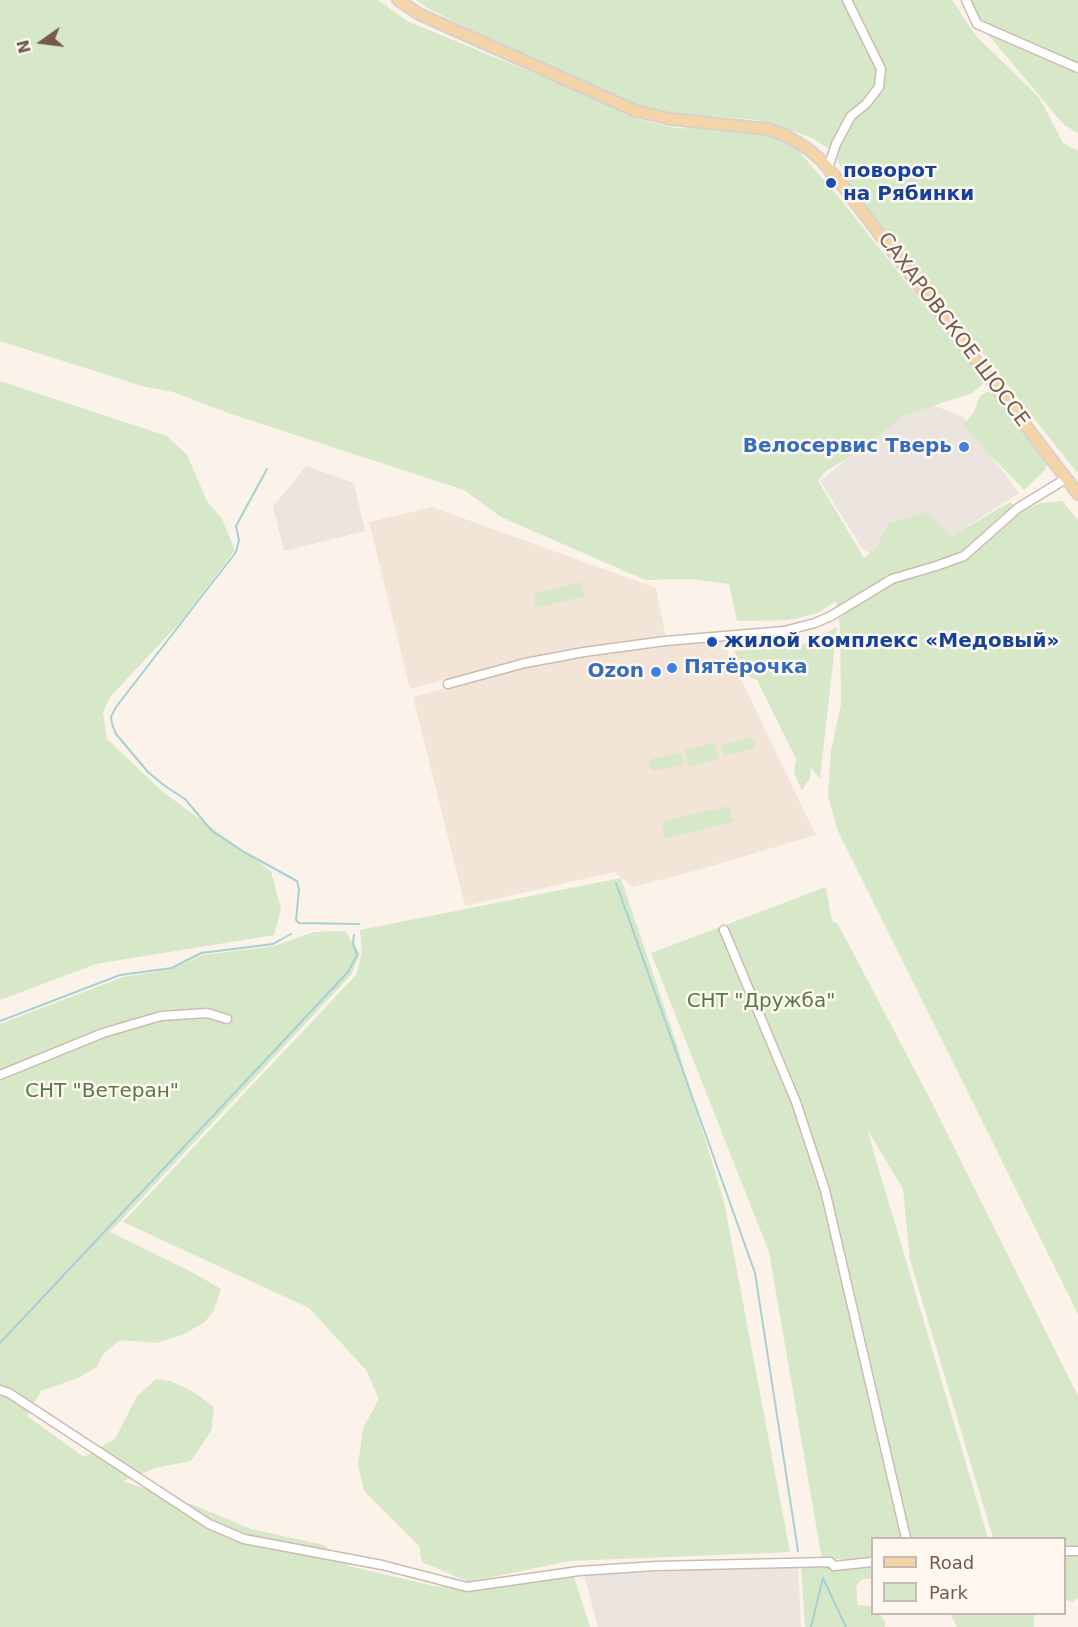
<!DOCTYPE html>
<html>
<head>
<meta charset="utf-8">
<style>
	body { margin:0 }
	#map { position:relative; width:1078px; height:1627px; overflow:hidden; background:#fbf3e9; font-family:"DejaVu Sans",sans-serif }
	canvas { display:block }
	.legend { position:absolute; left:871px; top:1537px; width:195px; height:78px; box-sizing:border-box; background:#fef8f0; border:2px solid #c7b9af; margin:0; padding:8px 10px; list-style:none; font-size:18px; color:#745a4e }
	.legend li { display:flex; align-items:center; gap:12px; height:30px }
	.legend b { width:30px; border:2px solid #c7b9af }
	.north { position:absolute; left:12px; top:12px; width:60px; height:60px; -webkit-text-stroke:4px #fef8f0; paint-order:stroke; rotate:256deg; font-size:16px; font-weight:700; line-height:24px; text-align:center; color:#745a4e }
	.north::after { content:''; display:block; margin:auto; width:21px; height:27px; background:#745a4e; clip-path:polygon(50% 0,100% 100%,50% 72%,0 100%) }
</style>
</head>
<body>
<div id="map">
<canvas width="1078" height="1627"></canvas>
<ul class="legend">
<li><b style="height:8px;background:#f5d4a7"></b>Road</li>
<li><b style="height:16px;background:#d7e8c8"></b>Park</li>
</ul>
<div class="north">N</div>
</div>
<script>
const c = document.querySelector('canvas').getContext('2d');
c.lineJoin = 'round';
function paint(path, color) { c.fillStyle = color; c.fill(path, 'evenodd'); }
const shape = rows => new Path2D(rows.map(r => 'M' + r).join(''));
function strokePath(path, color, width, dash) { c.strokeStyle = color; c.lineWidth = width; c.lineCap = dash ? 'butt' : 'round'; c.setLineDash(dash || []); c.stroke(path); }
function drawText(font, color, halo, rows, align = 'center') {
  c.font = font + ' "DejaVu Sans",sans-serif'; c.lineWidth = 5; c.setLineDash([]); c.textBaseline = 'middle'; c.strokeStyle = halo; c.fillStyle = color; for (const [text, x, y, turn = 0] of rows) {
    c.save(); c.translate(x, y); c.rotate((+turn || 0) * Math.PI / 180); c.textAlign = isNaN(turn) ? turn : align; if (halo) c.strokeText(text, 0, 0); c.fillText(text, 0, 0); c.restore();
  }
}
paint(shape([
	[432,507,656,588,666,637,616,643,517,661,410,689,369,522],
	[722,640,816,835,698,870,633,887,614,872,465,906,413,697,519,668,581,656,631,648]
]), '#f2e5d8');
paint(shape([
	[920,400,963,417,1019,493,948,539,883,563,862,548,820,481],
	[306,466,354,483,365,531,284,551,273,507],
	[798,1565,801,1627,598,1627,584,1575]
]), '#ebe4df');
paint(shape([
	[0,0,378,0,407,21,555,82,641,120,675,128,746,130,772,137,795,147,838,196,985,382,972,393,903,416,862,450,826,471,818,481,864,558,876,549,888,524,927,512,952,536,1010,502,1023,511,1041,503,1062,501,1078,520,1078,1314,837,829,828,796,831,751,841,704,840,627,836,601,818,613,790,620,737,621,729,584,691,579,645,580,501,517,464,490,231,414,173,392,142,386,0,341],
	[416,0,952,0,976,36,1039,97,1063,143,1078,151,1078,474,851,187,835,155,838,144,853,117,868,105,879,90,877,87,865,103,850,115,831,150,810,137,756,120,662,112,636,105,501,44,429,9],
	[967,0,1078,0,1078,133,1064,125,970,13],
	[0,381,167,436,187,455,207,501,222,519,235,550,183,619,110,697,103,712,107,739,163,792,271,871,281,909,274,935,96,964,0,1000],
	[992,391,1047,464,1045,470,1024,490,963,426,974,412,980,396,985,393],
	[581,582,585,596,536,608,533,594],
	[837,627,820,779,811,767,810,778,802,791,794,772,796,759,757,680,745,675,734,651,800,646],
	[750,737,756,741,754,748,723,756,721,745],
	[715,743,719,759,688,767,684,750],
	[681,752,684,764,655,771,648,767,649,762,652,759],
	[729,806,733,822,668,838,664,835,662,825,664,821],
	[621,878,676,1042,724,1202,790,1552,569,1561,469,1582,422,1562,419,1546,364,1491,358,1465,363,1428,379,1399,366,1370,309,1308,123,1222,356,975,362,953,360,930],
	[826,887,832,921,838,924,930,1099,1078,1396,1078,1598,1072,1602,1065,1599,1064,1538,993,1538,910,1260,903,1189,867,1129,988,1538,872,1538,872,1558,822,1560,769,1252,651,953],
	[345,931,360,954,351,975,110,1232,192,1272,221,1289,214,1310,205,1322,182,1335,157,1343,120,1340,103,1354,97,1367,78,1378,41,1391,27,1416,84,1457,115,1439,137,1396,156,1379,170,1381,192,1391,214,1407,211,1431,191,1461,155,1468,123,1481,196,1506,251,1529,324,1545,349,1566,434,1586,471,1589,574,1577,590,1627,0,1627,0,1024,123,977,173,969,202,955,274,946,314,932],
	[872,1564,872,1578,861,1580,856,1586,858,1605,872,1606,872,1614,880,1614,885,1622,885,1627,805,1627,801,1566],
	[950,1614,1034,1614,1034,1627,957,1627]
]), '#d7e8c8');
strokePath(shape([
	[267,469,236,526,239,540,236,552,116,707,111,717,112,724,116,734,148,772,165,786,185,799,212,831,244,852,297,881,299,889,296,920,299,923,359,924],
	[616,883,755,1273,798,1551],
	[0,1021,120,975,172,968,201,953,273,944,291,934],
	[0,1343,348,972,357,955,353,943,354,935],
	[811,1627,823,1578,846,1627]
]), '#a6d0d5', 2);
const minor = shape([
	[966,0,977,24,1078,68],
	[828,168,836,144,851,116,866,104,879,87,881,69,847,0],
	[448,684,525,663,584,652,665,641,784,631,815,623,831,616,892,579,936,566,964,556,1018,508,1067,478],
	[724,930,796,1102,825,1190,906,1538],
	[0,1075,103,1033,161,1016,207,1013,227,1019],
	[0,1390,9,1393,209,1524,244,1539,382,1565,467,1587,579,1571,656,1566,830,1562,834,1566,872,1562],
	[1064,1551,1078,1551]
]);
const major = shape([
	[398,0,419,14,636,111,670,119,767,129,785,135,808,149,822,161,842,185,1078,494]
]);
strokePath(minor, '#cdbbb0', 11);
strokePath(major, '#d8d1cd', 14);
strokePath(minor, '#fff', 8);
strokePath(major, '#f5d4a7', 10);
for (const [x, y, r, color] of [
	[831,183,6,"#1a4fb4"],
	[964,447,6,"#3f7fe0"],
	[712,642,6,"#1a4fb4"],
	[672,668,6,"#3f7fe0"],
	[656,672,6,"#3f7fe0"]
]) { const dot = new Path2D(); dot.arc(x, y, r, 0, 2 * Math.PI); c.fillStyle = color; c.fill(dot); strokePath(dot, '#fef8f0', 2); }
drawText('bold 20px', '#164399', '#fef8f0', [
	["поворот",843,172],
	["на Рябинки",843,195],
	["жилой комплекс «Медовый»",724,642]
], 'left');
drawText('20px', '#745a4e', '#fef8f0', [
	["САХАРОВСКОЕ ШОССЕ",953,330,53]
]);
drawText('bold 20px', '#366cbe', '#fef8f0', [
	["Велосервис Тверь",952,447],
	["Пятёрочка",684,668,"left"],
	["Ozon",644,672]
], 'right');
drawText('20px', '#587947', '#fef8f0', [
	["СНТ \"Дружба\"",761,1002],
	["СНТ \"Ветеран\"",102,1092]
]);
</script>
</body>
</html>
